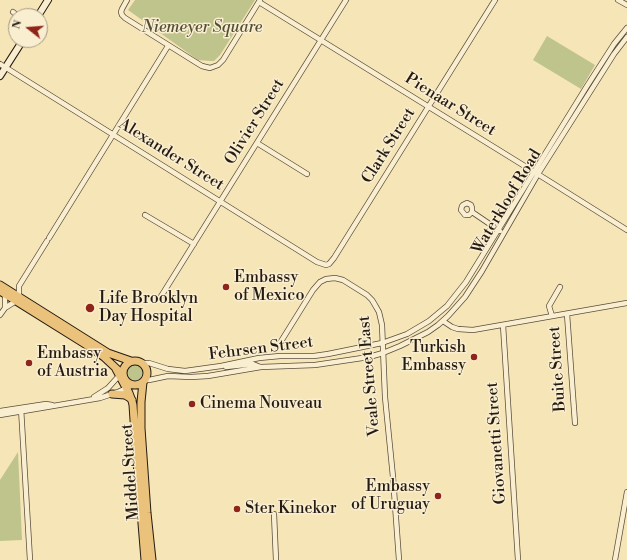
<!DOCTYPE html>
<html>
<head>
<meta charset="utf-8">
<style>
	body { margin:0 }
	#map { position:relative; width:627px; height:560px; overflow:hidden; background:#f6e5b6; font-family:"Libre Bodoni",serif }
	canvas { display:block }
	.north { position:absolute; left:8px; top:8px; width:40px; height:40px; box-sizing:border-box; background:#f9eed0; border:1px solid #a49a84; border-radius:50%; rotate:287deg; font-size:11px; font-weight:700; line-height:16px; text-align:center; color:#251b13 }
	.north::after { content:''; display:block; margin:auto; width:14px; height:18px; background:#8f2418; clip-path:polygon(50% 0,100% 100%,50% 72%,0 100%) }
</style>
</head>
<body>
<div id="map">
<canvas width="627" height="560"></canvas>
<div class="north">N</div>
</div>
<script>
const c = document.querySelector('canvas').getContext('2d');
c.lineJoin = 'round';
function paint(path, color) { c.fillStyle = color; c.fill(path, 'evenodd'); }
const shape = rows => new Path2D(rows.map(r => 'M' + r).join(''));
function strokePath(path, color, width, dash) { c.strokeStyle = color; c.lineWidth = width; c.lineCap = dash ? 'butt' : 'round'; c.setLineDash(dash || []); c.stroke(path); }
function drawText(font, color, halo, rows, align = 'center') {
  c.font = font + ' "Libre Bodoni",serif'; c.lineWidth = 3; c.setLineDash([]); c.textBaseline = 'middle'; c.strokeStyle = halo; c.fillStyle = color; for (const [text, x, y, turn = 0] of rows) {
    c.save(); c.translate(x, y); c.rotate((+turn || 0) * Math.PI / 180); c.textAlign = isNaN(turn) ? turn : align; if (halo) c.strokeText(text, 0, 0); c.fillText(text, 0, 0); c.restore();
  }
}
paint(shape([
	[135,0,255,0,220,55,214,61,210,61,198,60,128,10],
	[547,36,595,65,581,89,533,60],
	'125 372a9 9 0 1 1 18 0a9 9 0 1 1-18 0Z',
	[18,452,22,540,0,541,0,480]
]), '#bec48c');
const minor = shape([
	[127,0,122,9,121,12,122,15,125,18,197,63,202,66,210,68,218,65,223,60,260,0],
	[618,0,627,5],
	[259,2,544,178,627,230],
	[13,12,18,16],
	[0,64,317,262,326,265,329,264,334,258,495,0],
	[257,143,307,174],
	[472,212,469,215,465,215,461,210,462,206,463,205,467,203,471,205,472,208,472,212,500,231],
	[145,215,194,244],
	[49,238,168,46],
	[19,297,19,286,47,241],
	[160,298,346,0],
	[5,308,5,294],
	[567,314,575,423],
	[0,315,5,308,16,301],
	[552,316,549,306,560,287],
	[443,321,452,327,458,329,473,330,627,303],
	[503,325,518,560],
	[280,343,313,290,320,282,326,279,335,278,343,280,367,295,372,300,375,305,379,312,382,325,385,397,393,477,399,560],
	[142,363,149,363,168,369,185,371,221,366,259,358,280,356,314,356,328,354,382,343,407,334,429,321,447,306,466,282,587,86,614,44,627,28],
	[226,367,253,364,260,367],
	[144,380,149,380,168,376,191,377,208,376,261,367,315,365,369,357,383,353,400,346,428,332,438,325,448,316,465,297,482,271,538,174,614,54,627,37],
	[94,397,108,388,117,378,122,375],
	[21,408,30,560],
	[0,411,46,404,52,405],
	[0,415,100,398,118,392,133,385],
	[274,514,276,560],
	[615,560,627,492]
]);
const secondary = shape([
	[38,16,48,0],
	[0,76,23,40]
]);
const primary = shape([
	[0,285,108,353,131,361],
	[0,291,93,349,104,357,119,371],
	'123 373a12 12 0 1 1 24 0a12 12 0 1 1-24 0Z',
	[116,369,129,393,132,401,133,405,136,450,145,560],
	[143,382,141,402,141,428,147,513,152,560],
	[112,394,125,395,130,398,132,400]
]);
strokePath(minor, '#594e3c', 6);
strokePath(secondary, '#251b13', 8);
strokePath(primary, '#251b13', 9);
strokePath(minor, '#f9eed0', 4.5);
strokePath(secondary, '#f9eed0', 6);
strokePath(primary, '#ebc27b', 7);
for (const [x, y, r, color] of [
	[226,287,4,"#8f2418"],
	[90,308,5,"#8f2418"],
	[474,357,4,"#8f2418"],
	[29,363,4,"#8f2418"],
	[192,404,4,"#8f2418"],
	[438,496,4,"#8f2418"],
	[237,509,4,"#8f2418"]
]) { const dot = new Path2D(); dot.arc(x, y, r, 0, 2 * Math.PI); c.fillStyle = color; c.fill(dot); strokePath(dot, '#f9eed0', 1.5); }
drawText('italic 16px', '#534e37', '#f9eed0', [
	["Niemeyer Square",202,28]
]);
drawText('16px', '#251b13', '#f9eed0', [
	["Pienaar Street",450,105,32],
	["Olivier Street",255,122,-58],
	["Clark Street",389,146,-58],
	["Alexander Street",171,155,32],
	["Waterkloof Road",507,202,-59],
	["Fehrsen Street",261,349,-7],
	["Buite Street",558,369,-94],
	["Veale Street East",370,376,-95],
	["Giovanetti Street",497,443,-94],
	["Middel Street",131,472,-94]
]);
drawText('16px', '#251b13', '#f9eed0', [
	["Embassy",234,278],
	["of Mexico",234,296],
	["Life Brooklyn",99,299],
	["Day Hospital",99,317],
	["Turkish",466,348,"right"],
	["Embassy",466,366,"right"],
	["Embassy",37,354],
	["of Austria",37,372],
	["Cinema Nouveau",200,404],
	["Embassy",430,487,"right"],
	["of Uruguay",430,505,"right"],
	["Ster Kinekor",245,509]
], 'left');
</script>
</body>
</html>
